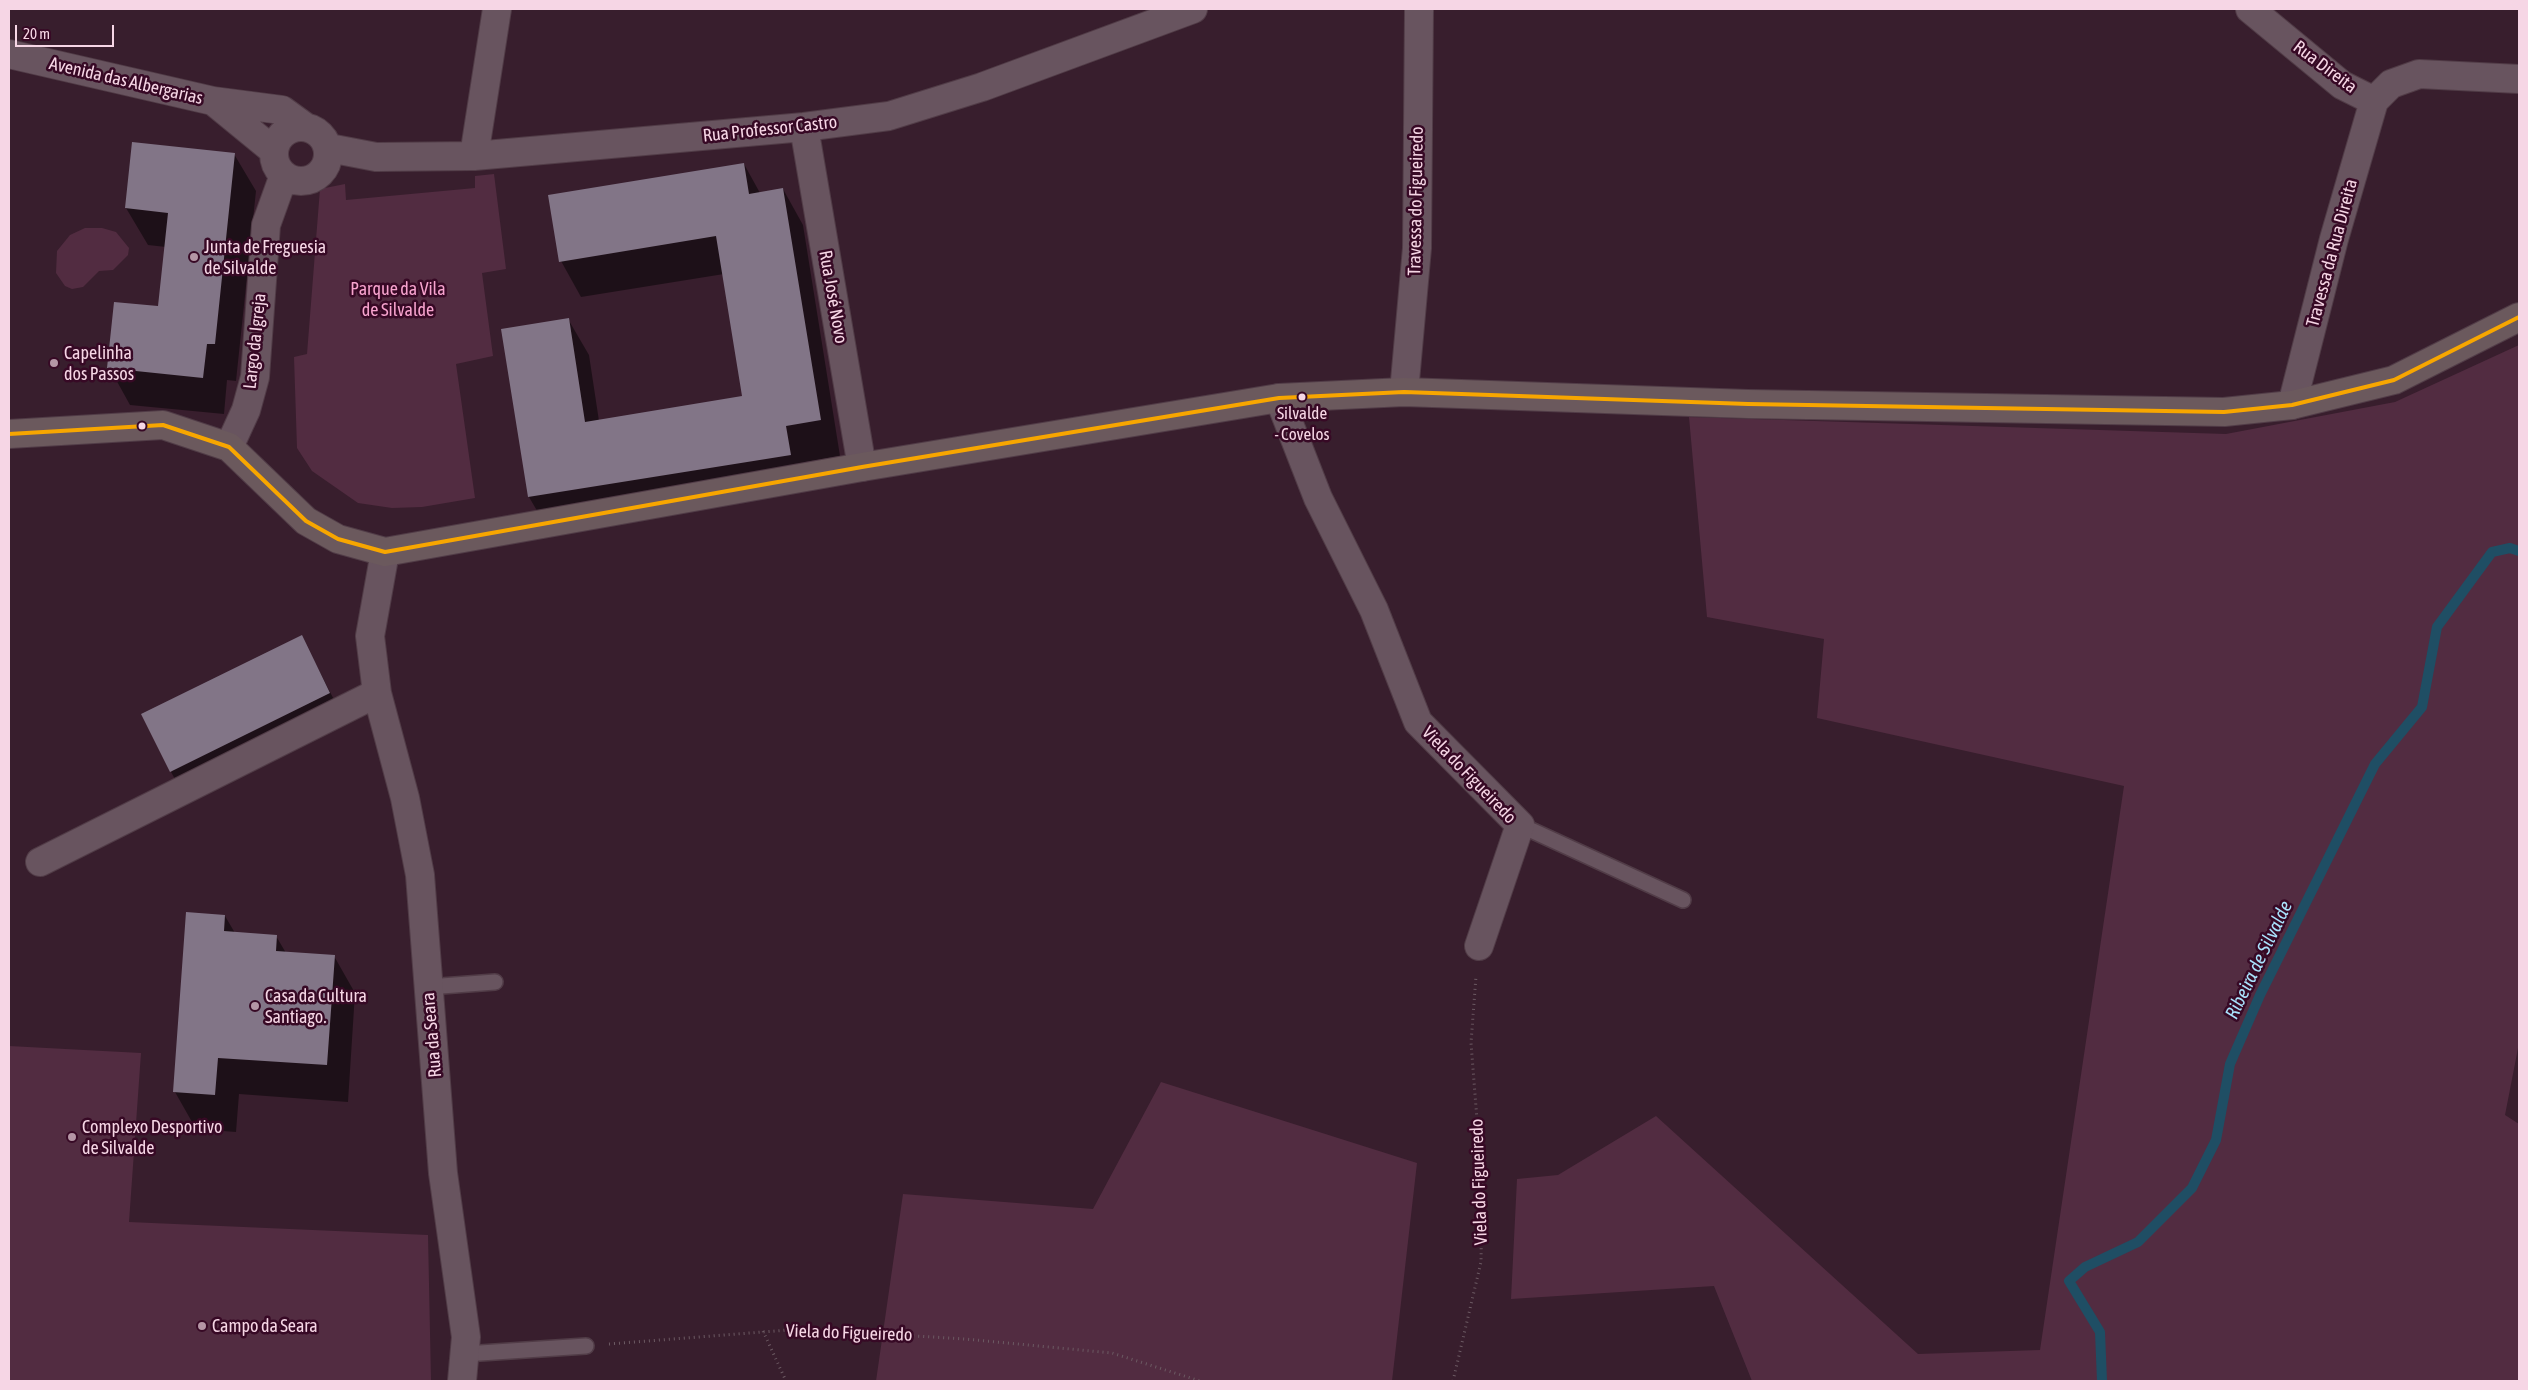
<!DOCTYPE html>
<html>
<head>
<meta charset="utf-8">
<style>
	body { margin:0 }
	#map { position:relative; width:2528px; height:1390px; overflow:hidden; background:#381e2d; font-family:"Asap Condensed",sans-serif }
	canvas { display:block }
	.frame { position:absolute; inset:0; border:10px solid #f6d6e5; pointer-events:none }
	.scale { position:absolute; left:15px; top:25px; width:99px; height:22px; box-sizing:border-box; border:2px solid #f6d6e5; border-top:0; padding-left:6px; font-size:15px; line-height:18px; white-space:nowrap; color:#f6d6e5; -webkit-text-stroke:4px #370925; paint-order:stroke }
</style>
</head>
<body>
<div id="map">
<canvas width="2528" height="1390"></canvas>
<div class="frame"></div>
<div class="scale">20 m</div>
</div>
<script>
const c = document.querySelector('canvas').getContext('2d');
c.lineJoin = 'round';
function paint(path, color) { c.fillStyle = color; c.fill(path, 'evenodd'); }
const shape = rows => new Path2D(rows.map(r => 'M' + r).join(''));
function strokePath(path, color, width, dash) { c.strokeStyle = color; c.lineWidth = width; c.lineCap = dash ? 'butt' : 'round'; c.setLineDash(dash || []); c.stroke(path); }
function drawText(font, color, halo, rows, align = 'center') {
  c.font = font + ' "Asap Condensed",sans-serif'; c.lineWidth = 5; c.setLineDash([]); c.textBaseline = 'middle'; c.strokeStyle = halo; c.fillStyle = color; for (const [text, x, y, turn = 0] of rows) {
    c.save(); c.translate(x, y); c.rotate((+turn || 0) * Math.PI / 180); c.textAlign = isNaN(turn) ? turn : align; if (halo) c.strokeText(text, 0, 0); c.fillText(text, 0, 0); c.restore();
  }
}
paint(shape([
	[494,174,506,269,482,273,493,356,456,364,475,498,422,507,392,508,358,503,312,471,297,448,294,357,307,354,320,189,345,184,346,200,475,188,475,176],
	[85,228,102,228,116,232,129,248,128,255,113,270,99,271,83,287,72,289,65,286,56,273,57,251,70,235],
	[2519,345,2519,1043,2505,1115,2519,1124,2519,1381,1752,1381,1714,1286,1511,1299,1517,1179,1558,1175,1656,1116,1918,1354,2040,1350,2124,786,1817,718,1824,639,1707,617,1689,417,2226,434,2395,402],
	[9,1046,141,1053,129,1222,428,1235,431,1381,9,1381],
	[1161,1082,1417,1163,1392,1381,876,1381,903,1194,1093,1209]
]), '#522c41');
paint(shape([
	[234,154,256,191,236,381,227,380,224,414,130,405,109,367,159,308,166,247,148,245,126,208],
	[744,164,760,193,783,189,803,225,840,456,806,462,811,490,550,533,529,497,503,330,568,319,589,355,599,421,743,397,724,274,581,297,561,261],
	[301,636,344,719,185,797,171,772],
	[187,913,225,916,235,933,276,936,286,953,334,956,355,993,348,1102,239,1094,236,1132,196,1129,175,1092]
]), '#0007');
strokePath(shape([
	[2102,1381,2100,1332,2069,1281,2085,1267,2138,1242,2192,1188,2216,1140,2230,1064,2260,995,2375,764,2422,707,2437,627,2492,552,2510,548,2519,551]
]), '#1f4e64', 10);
paint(shape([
	[132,142,235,153,215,344,207,344,203,378,107,368,114,302,158,306,168,213,125,208],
	[744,163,749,194,783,188,821,420,786,426,791,455,528,497,501,329,569,318,585,422,742,396,716,236,559,262,548,195],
	[302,635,330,693,170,772,141,714],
	[186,912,225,915,224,931,277,935,276,951,335,955,327,1065,218,1058,215,1095,173,1092]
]), '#827587');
const service = shape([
	[1520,825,1683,900],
	[428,987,495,982],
	[465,1354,586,1346]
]);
const minor = shape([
	[2250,9,2342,85,2374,101],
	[9,54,213,101,282,110,304,126],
	[213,101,274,151],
	'274 154a27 27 0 1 1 54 0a27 27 0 1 1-54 0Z',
	[804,127,862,467],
	[329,148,376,157,474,156,804,127,889,116,982,87,1193,9],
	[474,156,497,9],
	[1404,392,1417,248,1419,9],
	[1279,398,1318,498,1374,610,1418,722,1520,825,1479,946],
	[2292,405,2334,239,2374,101,2391,84,2419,74,2519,79],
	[229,447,246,410,255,377,266,225,284,175],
	[385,552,370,636,377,693,405,798,420,875,443,1173,466,1337,462,1381],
	[40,862,377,693]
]);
const secondary = shape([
	[9,434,163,425,229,447,306,521,338,539,385,552,862,467,1279,398,1404,392,1748,404,2224,412,2292,405,2394,380,2519,317]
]);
strokePath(service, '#513c47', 18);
strokePath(minor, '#513c47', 30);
strokePath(secondary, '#513c47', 30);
strokePath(shape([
	[763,1331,786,1381],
	[609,1344,801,1329,965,1339,1112,1353,1200,1381],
	[1453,1381,1481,1262,1482,1184,1471,1043,1476,976]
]), '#6c5a63', 3, [1, 4]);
strokePath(service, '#68545f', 15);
strokePath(minor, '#68545f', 28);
strokePath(secondary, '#6b595d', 28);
strokePath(shape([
	[9,434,163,425,229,447,306,521,338,539,385,552,862,467,1279,398,1404,392,1748,404,2224,412,2292,405,2394,380,2519,317]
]), '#f7a600', 4);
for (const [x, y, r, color] of [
	[194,257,5,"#b496a5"],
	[54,363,5,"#b496a5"],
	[1302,397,4.5,"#f6d6e5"],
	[142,426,4.5,"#f6d6e5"],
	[255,1006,5,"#b496a5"],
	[72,1137,5,"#b496a5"],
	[202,1326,5,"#b496a5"]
]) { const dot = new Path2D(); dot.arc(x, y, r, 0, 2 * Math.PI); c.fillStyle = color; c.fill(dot); strokePath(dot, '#370925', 2); }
drawText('17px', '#f6d6e5', '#370925', [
	["Silvalde",1302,414],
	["- Covelos",1302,435]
]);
drawText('18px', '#f6d6e5', '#370925', [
	["Rua Direita",2325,67,37],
	["Avenida das Albergarias",126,81,13],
	["Rua Professor Castro",770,129,-6],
	["Travessa do Figueiredo",1416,201,-89],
	["Travessa da Rua Direita",2332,253,-75],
	["Rua José Novo",833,297,80],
	["Largo da Igreja",255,341,-84],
	["Viela do Figueiredo",1469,775,46],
	["Rua da Seara",432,1035,-95],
	["Viela do Figueiredo",1479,1182,-92],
	["Viela do Figueiredo",849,1333,2]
]);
drawText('18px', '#f6d6e5', '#370925', [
	["Junta de Freguesia",204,247],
	["de Silvalde",204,268],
	["Capelinha",64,353],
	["dos Passos",64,374],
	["Casa da Cultura",265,996],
	["Santiago.",265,1017],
	["Complexo Desportivo",82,1127],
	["de Silvalde",82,1148],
	["Campo da Seara",212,1326]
], 'left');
drawText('18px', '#f7a3ce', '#370925', [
	["Parque da Vila",398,289],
	["de Silvalde",398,310]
]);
drawText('italic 19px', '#a9e2fc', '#370925', [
	["Ribeira de Silvalde",2259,960,-64]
]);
</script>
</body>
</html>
